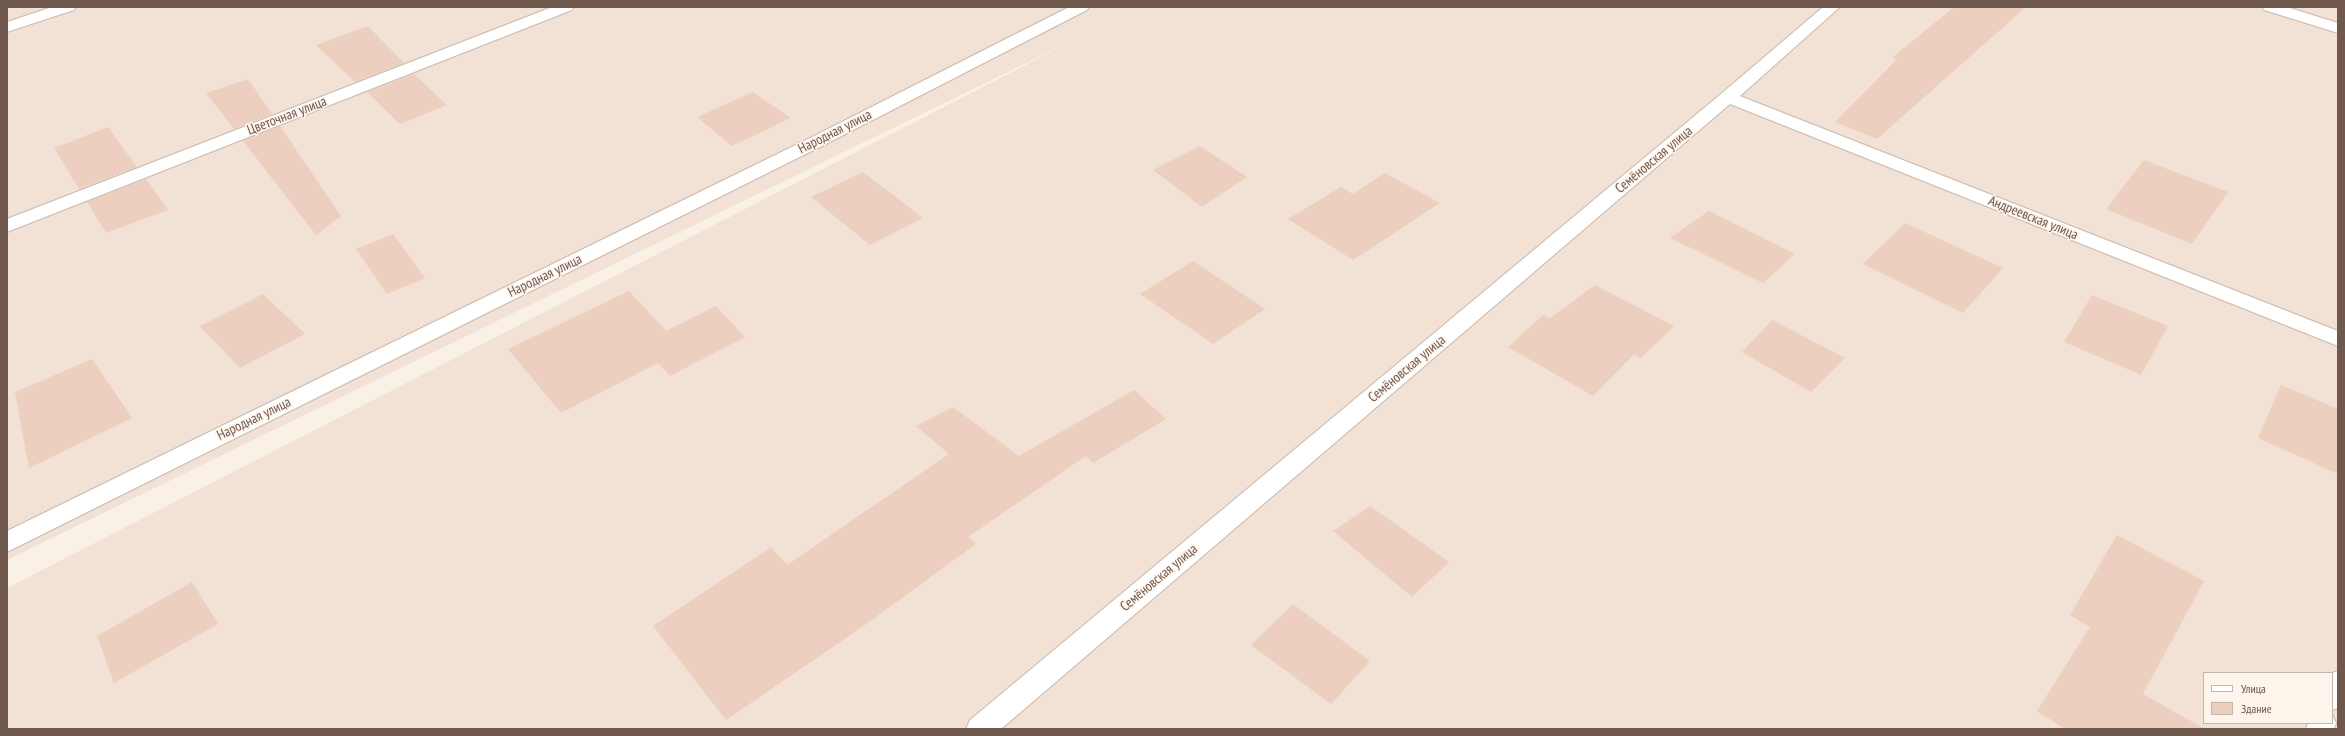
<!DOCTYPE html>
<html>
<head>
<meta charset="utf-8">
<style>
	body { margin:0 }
	#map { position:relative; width:2345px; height:736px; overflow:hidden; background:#faf1e6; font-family:"PT Sans Narrow",sans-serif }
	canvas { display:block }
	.frame { position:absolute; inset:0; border:8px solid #70584d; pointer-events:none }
	.legend { position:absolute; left:2203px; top:672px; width:130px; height:52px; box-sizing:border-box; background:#fdf5eb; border:1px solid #c5b6ac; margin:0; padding:5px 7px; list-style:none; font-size:12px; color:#70584d }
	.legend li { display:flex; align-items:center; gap:8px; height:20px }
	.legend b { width:20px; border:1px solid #c5b6ac }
</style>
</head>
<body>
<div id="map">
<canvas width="2345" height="736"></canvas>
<div class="frame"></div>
<ul class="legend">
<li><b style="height:5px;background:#fff"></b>Улица</li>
<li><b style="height:11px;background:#edcfc0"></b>Здание</li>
</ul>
</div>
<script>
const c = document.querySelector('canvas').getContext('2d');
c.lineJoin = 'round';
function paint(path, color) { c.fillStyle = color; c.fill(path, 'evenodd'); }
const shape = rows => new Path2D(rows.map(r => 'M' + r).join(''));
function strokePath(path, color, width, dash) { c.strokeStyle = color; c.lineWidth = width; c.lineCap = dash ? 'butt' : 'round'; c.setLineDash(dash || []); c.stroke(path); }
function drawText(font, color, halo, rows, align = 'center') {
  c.font = font + ' "PT Sans Narrow",sans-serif'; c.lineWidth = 3; c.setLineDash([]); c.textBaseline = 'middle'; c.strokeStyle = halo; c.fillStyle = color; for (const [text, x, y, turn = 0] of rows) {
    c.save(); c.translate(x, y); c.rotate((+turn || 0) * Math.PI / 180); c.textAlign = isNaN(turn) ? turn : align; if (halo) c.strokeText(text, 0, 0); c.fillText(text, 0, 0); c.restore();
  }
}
paint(shape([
	[7,7,2338,7,2338,729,7,729,7,588,1082,36,7,560],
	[2204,673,2332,673,2332,723,2204,723]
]), '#f1e2d5');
paint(shape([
	[1954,7,2026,7,1877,139,1835,122,1897,59,1893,57],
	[368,26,404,63,355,82,316,45],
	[414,74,447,105,400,124,367,92],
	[248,79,272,114,234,129,206,93],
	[753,92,791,118,732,146,697,117],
	[280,126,341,216,316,235,243,141],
	[108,127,137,167,79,189,54,148],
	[1200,146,1247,177,1202,207,1153,170],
	[2144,160,2228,192,2192,244,2106,209],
	[863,172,923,218,870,245,811,197],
	[1385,173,1440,203,1353,260,1288,219,1341,187,1353,194],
	[146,179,168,210,106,233,87,202],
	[1709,211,1795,254,1763,283,1670,238],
	[1905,223,2003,268,1963,313,1863,264],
	[393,234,425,278,387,294,356,249],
	[1193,261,1265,309,1213,344,1140,294],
	[1595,285,1674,326,1641,358,1634,354,1593,396,1508,347,1543,315,1550,318],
	[629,291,666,331,716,306,745,337,670,376,658,363,561,413,508,349],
	[263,294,305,334,240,368,200,326],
	[2092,295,2168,326,2141,375,2064,342],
	[1772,320,1845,358,1811,392,1742,352],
	[92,359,132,418,29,468,15,392],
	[2281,385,2338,409,2338,474,2258,438],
	[1134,390,1166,419,1093,463,1086,456,968,537,976,544,865,625,726,720,653,626,771,547,787,565,949,454,916,426,953,407,1019,456],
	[1370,506,1449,562,1412,597,1333,531],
	[2117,535,2204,581,2143,694,2205,729,2065,729,2037,711,2090,627,2070,615],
	[192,582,218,624,114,683,97,636],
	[1293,604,1370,661,1331,704,1251,645]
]), '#edcfc0');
const minor = shape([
	[52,7,76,7,74,10,7,32,7,22,52,7],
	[552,7,574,7,572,10,7,232,7,219,552,7],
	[1069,7,1089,7,1087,10,828,143,7,552,7,531,816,135,1069,7],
	[1823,7,1840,7,1740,96,2338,331,2338,346,1730,104,1001,729,966,729,970,720,1722,93,1823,7],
	[2262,7,2287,7,2338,23,2338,33,2264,10,2262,7],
	[2338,671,2338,708,2332,710,2332,673,2338,671],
	[2332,714,2336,723,2334,729,2306,729,2308,723,2332,723,2332,714]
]);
strokePath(minor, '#cab8ad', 2);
paint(minor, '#fff');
drawText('14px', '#70584d', '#fdf5eb', [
	["Цветочная улица",287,116,-21],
	["Народная улица",835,132,-27],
	["Семёновская улица",1654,160,-40],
	["Андреевская улица",2033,218,22],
	["Народная улица",545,276,-26],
	["Семёновская улица",1407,369,-40],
	["Народная улица",254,419,-26],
	["Семёновская улица",1159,578,-40]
]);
</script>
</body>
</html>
